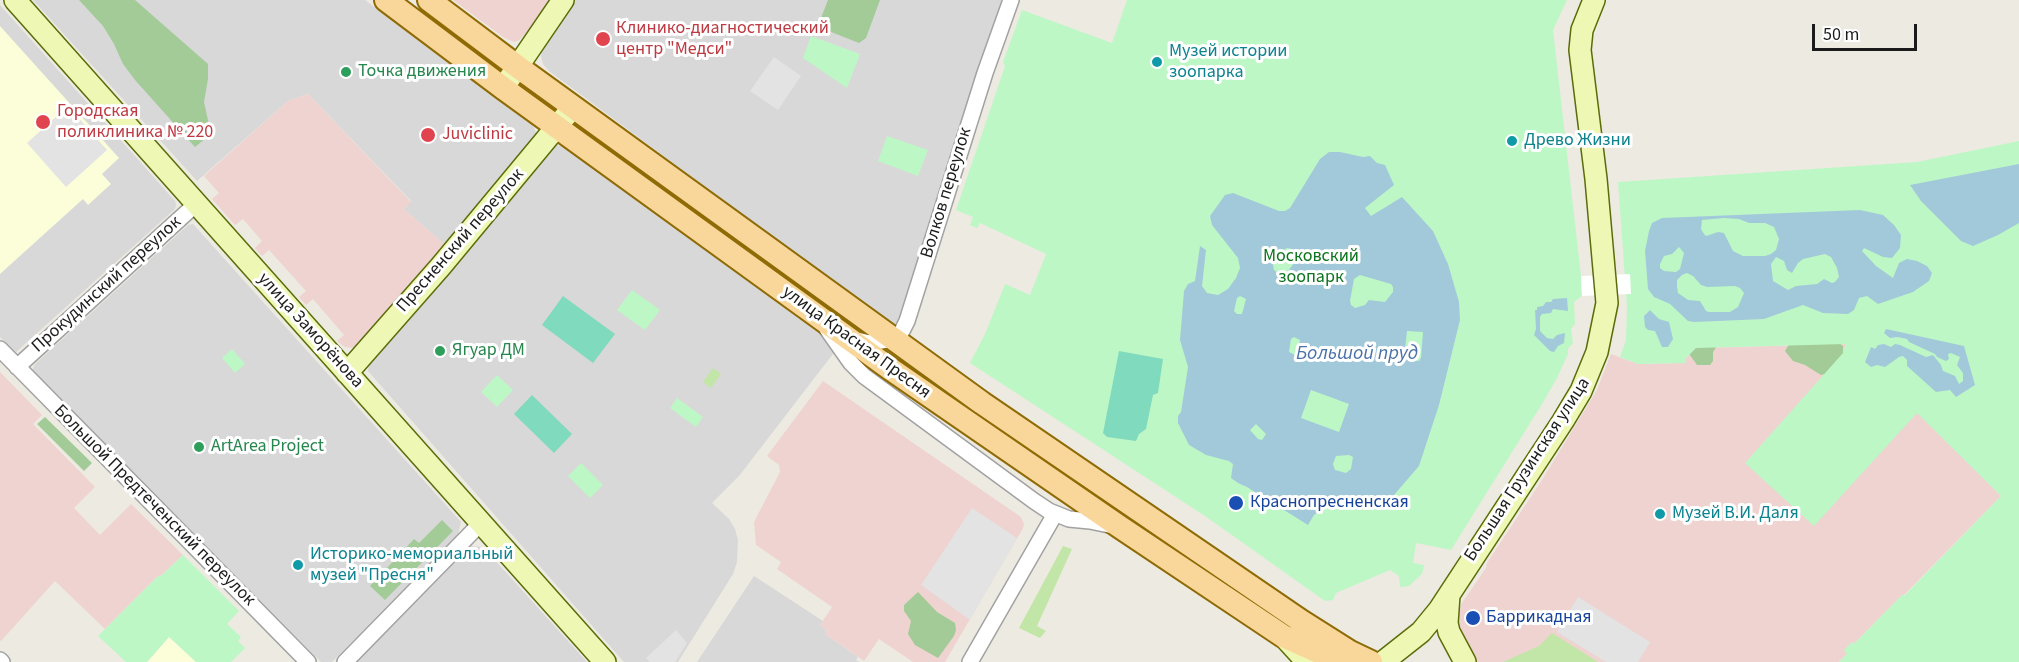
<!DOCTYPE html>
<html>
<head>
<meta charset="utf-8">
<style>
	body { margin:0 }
	#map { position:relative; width:2019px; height:662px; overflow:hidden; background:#edeae1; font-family:"Source Sans 3",sans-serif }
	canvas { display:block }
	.scale { position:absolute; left:1812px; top:24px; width:105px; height:27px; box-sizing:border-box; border:3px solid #1b1b1b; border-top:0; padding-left:8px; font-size:18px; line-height:21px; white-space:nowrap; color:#1b1b1b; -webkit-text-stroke:4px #fff; paint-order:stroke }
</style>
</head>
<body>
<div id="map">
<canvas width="2019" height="662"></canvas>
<div class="scale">50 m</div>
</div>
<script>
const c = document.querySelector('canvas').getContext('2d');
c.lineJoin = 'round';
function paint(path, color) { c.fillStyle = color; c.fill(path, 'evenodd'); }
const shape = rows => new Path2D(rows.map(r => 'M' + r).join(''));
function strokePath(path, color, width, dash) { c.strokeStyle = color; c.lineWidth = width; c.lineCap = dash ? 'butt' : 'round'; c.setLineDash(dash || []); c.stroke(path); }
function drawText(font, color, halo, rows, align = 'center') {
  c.font = font + ' "Source Sans 3",sans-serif'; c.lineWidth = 6; c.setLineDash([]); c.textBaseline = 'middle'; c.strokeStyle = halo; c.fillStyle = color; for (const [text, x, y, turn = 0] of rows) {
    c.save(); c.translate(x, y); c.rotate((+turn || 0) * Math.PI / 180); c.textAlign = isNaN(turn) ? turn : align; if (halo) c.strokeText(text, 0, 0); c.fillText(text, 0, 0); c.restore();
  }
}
paint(shape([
	[33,0,365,0,532,123,538,137,511,166,444,244,404,209,411,201,308,94,288,101,197,181],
	[574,0,1003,0,969,97,901,324,889,323,549,71,543,64,541,56,542,49],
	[0,5,175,201,176,205,175,209,16,352,0,337],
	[556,145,571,148,833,342,836,350,739,476,712,503,729,519,735,529,738,540,737,562,733,574,678,662,624,662,368,371,369,363,552,148],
	[193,224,461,522,458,534,332,662,321,662,32,370,35,364,188,225],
	[471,546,483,547,587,662,357,662],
	[754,576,823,621,820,625,827,631,825,634,858,657,856,660,859,662,697,662]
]), '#d9d8d8');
paint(shape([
	[453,0,550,0,528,31,519,40,514,42,503,37],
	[308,94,411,202,404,209,444,244,358,345,354,348,345,347,337,341,344,335,313,299,306,305,299,297,306,291,269,250,262,256,255,248,262,241,243,219,235,225,212,199,219,193,204,176,288,101],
	[1846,344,1843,353,1917,412,2001,496,1903,596,1902,595,1854,644,1852,642,1847,654,1839,662,1474,662,1462,643,1456,617,1462,603,1486,568,1487,563,1542,480,1597,390,1611,354,1638,364,1685,363,1686,358,1696,348],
	[0,372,42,415,33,424,95,487,74,508,100,535,131,504,183,555,162,575,157,577,105,629,55,581,1,641,0,640],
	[823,381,1021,517,1024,524,1023,528,945,662,913,662,879,639,864,661,825,634,827,631,820,625,832,607,777,569,781,562,756,545,754,522,780,472,779,465,767,456]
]), '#eed3d0');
paint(shape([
	[0,26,119,158,102,174,111,184,88,205,83,199,0,274],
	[169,637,196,662,147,662]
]), '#fbfed9');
paint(shape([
	[713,368,721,374,711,388,703,382],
	[1063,546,1072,549,1037,626,1046,631,1040,638,1019,628],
	[1552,633,1598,662,1503,662,1539,646]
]), '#c2e6a7');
paint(shape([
	[79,0,135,0,208,64,208,79,204,102,211,134,195,147,135,80,123,64,114,44,103,26],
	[828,0,880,0,866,38,859,43,821,28,819,23],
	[1678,338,1719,343,1713,352,1713,361,1710,365,1697,365],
	[1834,339,1843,346,1843,358,1832,372,1821,375,1805,365,1793,361,1785,351,1791,341],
	[45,417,92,463,84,471,37,424],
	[442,520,453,531,385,600,370,586,414,539,419,543],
	[918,592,937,612,955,623,956,630,954,636,938,658,915,645,908,634,911,621,904,611,904,605]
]), '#a2cb97');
paint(shape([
	[1127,0,1567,0,1553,30,1581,276,1582,296,1574,302,1575,324,1571,329,1573,343,1568,349,1568,354,1557,378,1542,404,1451,550,1416,543,1413,563,1424,565,1422,574,1409,586,1400,587,1399,576,1390,570,1336,593,1333,600,1325,601,1205,516,970,363,985,334,1005,284,1030,295,1046,254,980,223,977,228,970,225,973,217,956,210,1005,66,1003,62,1022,10,1112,43],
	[811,36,860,54,847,88,803,58],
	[887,136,928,150,918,176,878,161],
	[2019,141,2019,662,1839,662,1847,654,1844,650,1852,642,1854,644,1902,595,1904,596,2001,496,1917,413,1814,526,1745,463,1843,353,1846,344,1696,348,1686,358,1685,363,1638,364,1620,357,1626,340,1627,307,1618,182,1917,162],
	[632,290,660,310,645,330,617,310],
	[232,349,245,364,235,373,222,358],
	[497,375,513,390,497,407,481,392],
	[677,398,703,417,696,427,670,408],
	[581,463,603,485,590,498,568,476],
	[183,555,239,611,227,624,241,637,238,641,245,648,231,662,196,662,169,637,147,662,126,662,98,636,157,577,162,575]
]), '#bef7c6');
paint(shape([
	[563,296,615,334,593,363,542,325],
	[1119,351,1163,359,1158,393,1153,395,1146,429,1139,434,1136,441,1107,437,1103,433],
	[532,395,572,434,554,453,514,414]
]), '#80dabe');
paint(shape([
	[774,57,801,76,778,110,750,91],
	[68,106,107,150,66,187,27,143],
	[972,508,1017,538,970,620,921,585],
	[1578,597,1650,642,1638,662,1606,662,1557,632],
	[676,630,687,643,675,662,650,662,646,658]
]), '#e3e3e3');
paint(shape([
	[1329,152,1340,152,1363,157,1370,156,1377,163,1385,165,1394,185,1365,208,1371,216,1402,197,1433,231,1448,264,1459,302,1460,320,1439,405,1419,466,1394,495,1379,505,1369,508,1345,500,1333,503,1314,515,1308,525,1247,487,1238,483,1231,478,1233,464,1229,461,1206,455,1189,445,1178,423,1178,416,1181,412,1188,367,1180,340,1184,291,1188,284,1195,281,1200,246,1206,250,1202,286,1207,293,1218,295,1228,289,1236,278,1240,268,1238,258,1212,225,1210,216,1225,195,1233,193,1279,211,1285,211,1290,208,1320,159],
	[1287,248,1292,249,1296,254,1296,260,1289,270,1284,274,1278,273,1274,270,1272,261,1275,255],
	[1360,275,1391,284,1393,287,1393,292,1385,302,1369,300,1365,305,1355,308,1351,305,1350,301,1354,279],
	[1240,296,1246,299,1242,314,1237,314,1234,311,1237,298],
	[1407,331,1423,332,1421,358,1419,361,1404,359],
	[1294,337,1300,340,1298,354,1295,355,1289,352,1291,339],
	[1311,390,1349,404,1339,432,1301,418],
	[1256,424,1266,434,1262,440,1258,439,1250,430],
	[1349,455,1353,457,1351,469,1346,473,1335,470,1333,464,1336,456],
	[2019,164,2019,223,1998,235,1973,246,1961,241,1921,201,1910,185],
	[1860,210,1883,215,1894,225,1901,235,1900,248,1892,258,1883,257,1864,248,1862,251,1876,266,1893,278,1899,263,1907,259,1917,261,1927,266,1932,273,1929,281,1913,292,1878,304,1867,296,1859,298,1854,310,1848,314,1823,313,1803,305,1764,319,1694,322,1688,321,1670,304,1654,297,1648,289,1645,251,1649,231,1652,223,1662,218],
	[1724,218,1739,219,1749,223,1765,223,1774,227,1779,239,1776,250,1771,254,1765,256,1743,256,1733,251,1724,233,1718,232,1706,236,1704,234,1701,229,1702,220],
	[1679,247,1684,253,1680,269,1676,272,1664,271,1660,268,1660,264,1664,256,1672,254],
	[1825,254,1831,257,1837,268,1839,277,1835,282,1832,283,1824,279,1817,284,1796,286,1788,290,1773,281,1771,264,1776,257,1784,261,1787,270,1792,273,1798,263,1803,259],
	[1687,273,1693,276,1701,285,1707,287,1735,286,1740,288,1744,293,1738,307,1730,312,1709,312,1706,311,1700,301,1688,300,1678,293,1677,286,1677,280,1682,275],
	[1567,298,1568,311,1553,309,1551,313,1542,314,1540,317,1540,331,1547,338,1553,339,1557,335,1565,333,1564,343,1558,346,1554,352,1550,351,1534,335,1536,329,1535,310,1537,310,1537,307,1543,306,1546,302,1551,302,1553,299],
	[1650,310,1659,319,1669,322,1673,339,1668,347,1662,347,1655,331,1648,330,1645,327,1644,316],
	[1886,329,1964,346,1975,385,1956,397,1950,390,1936,392,1907,366,1907,360,1903,356,1899,357,1885,367,1877,365,1871,367,1865,362,1871,347,1875,349,1878,345,1884,344,1891,347,1895,344,1900,345,1926,357,1933,355,1941,365,1943,371,1955,376,1959,384,1963,381,1963,373,1957,365,1960,357,1951,353,1948,354,1949,359,1946,361,1937,357,1935,354,1909,342,1907,339,1898,337,1890,338,1884,333]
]), '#a2c9da');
paint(shape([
	[1630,274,1631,294,1582,296,1581,276]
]), '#fff');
const street = shape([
	[827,329,851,363,864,376,1034,501,1049,511,1069,519,1090,521,1109,525],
	[853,339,869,343,893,339,901,333,907,321,985,73,1011,0],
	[0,349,308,662],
	[17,367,196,204],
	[0,660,2,662],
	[345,662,481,523],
	[970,662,1055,514]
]);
const secondary = shape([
	[15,0,605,662],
	[503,88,563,0],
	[347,373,441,266,573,107],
	[1449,595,1447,623,1449,632,1465,662],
	[1285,638,1307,662],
	[1383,662,1421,632,1439,610,1563,421,1581,391,1597,352,1607,303,1596,179,1580,50,1582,30,1594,0]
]);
const primary = shape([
	[386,0,503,88,892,370,1120,527,1283,636,1341,662],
	[429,0,518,67,982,403,1301,621,1350,652,1371,662]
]);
strokePath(street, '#a2a2a2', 18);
strokePath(secondary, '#5a6d08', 24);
strokePath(primary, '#8e6b04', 26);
strokePath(street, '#fff', 15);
strokePath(secondary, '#eff7b5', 21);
strokePath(primary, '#f9d79a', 22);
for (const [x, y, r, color] of [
	[603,39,8,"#e0444e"],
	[1157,62,6,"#0f9aa8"],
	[346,72,6,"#2e9e5b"],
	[43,122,8,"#e0444e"],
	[428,135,8,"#e0444e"],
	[1512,141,6,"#0f9aa8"],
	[440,351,6,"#2e9e5b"],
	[199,447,6,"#2e9e5b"],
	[1236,503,8,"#1a4fb4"],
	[1660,514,6,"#0f9aa8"],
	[298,565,6,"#0f9aa8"],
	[1473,618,8,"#1a4fb4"]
]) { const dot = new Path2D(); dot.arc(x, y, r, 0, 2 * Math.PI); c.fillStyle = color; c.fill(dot); strokePath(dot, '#fff', 2); }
drawText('18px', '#be3a42', '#fff', [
	["Клинико-диагностический",616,29],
	["центр \"Медси\"",616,50],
	["Городская",57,112],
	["поликлиника № 220",57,133],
	["Juviclinic",442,135]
], 'left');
drawText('18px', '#0d838f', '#fff', [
	["Музей истории",1169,52],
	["зоопарка",1169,73],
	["Древо Жизни",1524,141],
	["Музей В.И. Даля",1672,514],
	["Историко-мемориальный",310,555],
	["музей \"Пресня\"",310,576]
], 'left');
drawText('18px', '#27864d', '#fff', [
	["Точка движения",358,72],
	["Ягуар ДМ",452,351],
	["ArtArea Project",211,447]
], 'left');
drawText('18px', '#1b1b1b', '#fff', [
	["Волков переулок",947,193,-73],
	["Пресненский переулок",461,241,-49],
	["Прокудинский переулок",107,285,-42],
	["улица Заморёнова",310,331,48],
	["улица Красная Пресня",856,343,36],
	["Большая Грузинская улица",1528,470,-57],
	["Большой Предтеченский переулок",154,506,45]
]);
drawText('18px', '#0e751e', '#fff', [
	["Московский",1311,257],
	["зоопарк",1311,278]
]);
drawText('18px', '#164399', '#fff', [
	["Краснопресненская",1250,503],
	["Баррикадная",1486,618]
], 'left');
drawText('italic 20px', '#4b72a7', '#fff', [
	["Большой пруд",1357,355]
]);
</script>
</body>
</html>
